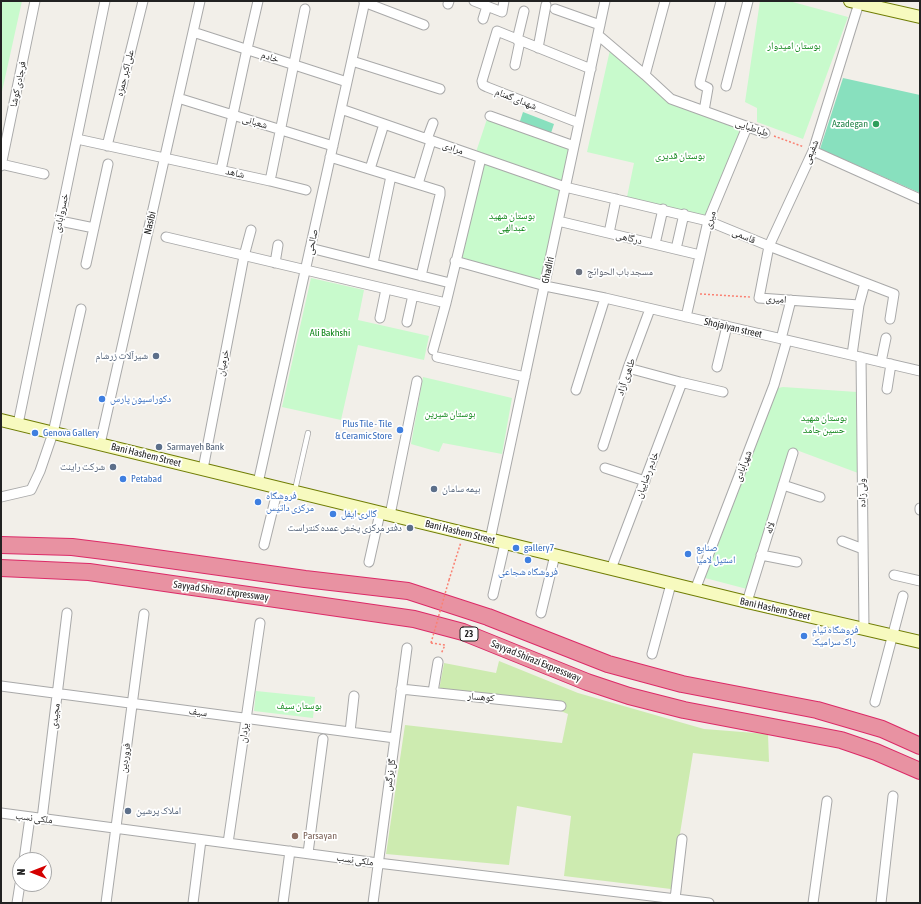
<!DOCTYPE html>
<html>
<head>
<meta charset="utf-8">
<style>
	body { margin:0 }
	#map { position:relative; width:921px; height:904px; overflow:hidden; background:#f2efe9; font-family:"Asap Condensed",sans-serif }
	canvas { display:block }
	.frame { position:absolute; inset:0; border:2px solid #222; pointer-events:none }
	.north { position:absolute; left:12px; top:852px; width:40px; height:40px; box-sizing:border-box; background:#fff; border:1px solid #a7a7a7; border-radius:50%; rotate:270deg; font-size:11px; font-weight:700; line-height:16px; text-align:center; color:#222 }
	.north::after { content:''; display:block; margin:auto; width:14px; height:18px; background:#d40000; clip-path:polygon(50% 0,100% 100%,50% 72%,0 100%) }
</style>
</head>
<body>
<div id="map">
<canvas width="921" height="904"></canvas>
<div class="frame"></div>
<div class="north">N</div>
</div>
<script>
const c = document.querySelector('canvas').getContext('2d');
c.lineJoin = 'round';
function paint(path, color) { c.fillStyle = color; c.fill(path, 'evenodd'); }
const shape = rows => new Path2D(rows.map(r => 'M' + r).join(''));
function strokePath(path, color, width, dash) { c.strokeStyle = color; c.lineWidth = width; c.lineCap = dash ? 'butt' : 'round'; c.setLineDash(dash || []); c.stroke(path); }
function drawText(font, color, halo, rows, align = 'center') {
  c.font = font + ' "Asap Condensed","Noto Naskh Arabic",sans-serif'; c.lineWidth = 3.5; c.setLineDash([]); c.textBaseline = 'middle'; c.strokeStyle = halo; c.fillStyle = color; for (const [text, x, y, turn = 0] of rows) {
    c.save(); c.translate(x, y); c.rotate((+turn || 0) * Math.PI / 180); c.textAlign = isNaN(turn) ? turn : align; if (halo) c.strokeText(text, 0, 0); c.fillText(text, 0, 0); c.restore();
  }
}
paint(shape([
	[499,661,578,693,704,729,768,734,769,762,693,753,671,889,564,876,571,816,517,806,509,865,386,854,405,725,562,743,568,714,529,698,439,690,444,663,496,673]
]), '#cdebb0');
paint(shape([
	[1,1,22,1,1,96],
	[760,1,789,1,848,17,803,139,757,122,757,108,745,102],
	[610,50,671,102,736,126,740,134,706,217,627,197,634,163,587,152],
	[487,119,570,149,563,183,476,152],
	[483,162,563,189,543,282,458,259],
	[311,278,364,290,358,320,429,336,424,360,358,345,341,420,282,407],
	[423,377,512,398,502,454,443,443,439,452,411,444],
	[783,387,857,392,858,473,791,448,747,589,705,578,778,388],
	[256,691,315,697,313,718,254,711]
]), '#c8facc');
paint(shape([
	[843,78,920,95,920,193,820,149],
	[523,112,554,124,550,136,519,124]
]), '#88e0be');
const lane = shape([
	[295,490,308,433]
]);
const street = shape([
	[474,1,502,12,504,1],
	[364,2,424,25],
	[859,3,813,151,769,246,759,298,859,305],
	[448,4,449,1],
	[555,9,600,25],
	[483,19,487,6],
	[193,32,347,82],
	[598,35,645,75,671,99,765,133],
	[517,40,524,11],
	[538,48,546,5],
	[352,61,440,89],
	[515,65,520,41],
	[645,75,665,1],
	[726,86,748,1],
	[178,98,333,146],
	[341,109,565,187,708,221,769,246,894,294,890,319],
	[704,111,708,88,700,84,700,82,721,1],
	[490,116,574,146],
	[579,123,487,87,483,85,482,81,497,31,591,69],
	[77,139,270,181,306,190],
	[427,139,433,123],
	[107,146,143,1],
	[813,151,920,199],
	[330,157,440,191,440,195,421,276],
	[1,164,44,174],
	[1,166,35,1],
	[370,169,384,124],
	[221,170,247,49,258,1],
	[270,181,305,9],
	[418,184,431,141],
	[60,221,94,228],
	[558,221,700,255],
	[609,233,616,199],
	[166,237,446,303],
	[655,244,663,209],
	[310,248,450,283],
	[676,249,684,214],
	[455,261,545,286,605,298,920,371],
	[275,263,278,245],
	[373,263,391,176],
	[86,264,108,164],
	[686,317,708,221,747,127],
	[380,318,386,289],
	[407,322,413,295],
	[781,339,791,300],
	[433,350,446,303,481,158],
	[852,355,859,305,865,283],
	[437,357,525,377],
	[861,357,864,629],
	[881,362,886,338],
	[717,367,727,326],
	[680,382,723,392],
	[887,389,891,364],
	[576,390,605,298],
	[18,424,105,1],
	[100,444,200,1],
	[603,446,628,368,650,309],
	[605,468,645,481],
	[203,469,244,256,251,230],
	[258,483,365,1],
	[783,485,820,497],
	[1,497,31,490,40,471,53,433,81,309],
	[920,510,920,508],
	[390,515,417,381],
	[490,540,605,1],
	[842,541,863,549],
	[264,545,278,488],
	[761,555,797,562],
	[369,562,380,513],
	[611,569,681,385,680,382,628,368],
	[894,575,920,581],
	[695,590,774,385,787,340],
	[493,595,505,543],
	[747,602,793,453],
	[541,613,555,555],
	[652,654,671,584],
	[1,686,395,738],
	[401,689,561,706],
	[433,692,438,662],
	[875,702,903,596],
	[350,732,354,696],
	[1,813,378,863,709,903],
	[42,819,67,613],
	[228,843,260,623],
	[308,853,323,739],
	[24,860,30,817],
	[675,899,682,839],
	[17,903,20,884],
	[106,903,144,614],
	[193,903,201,840],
	[283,903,290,851],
	[373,903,407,648],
	[813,903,827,801],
	[881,903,893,796]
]);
const secondary = shape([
	[850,1,920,17],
	[1,420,747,602,920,642]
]);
const highway = shape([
	[1,545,72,547,120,553,305,579,408,591,488,617,608,664,682,684,817,710,882,729,920,746],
	[1,568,89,572,414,619,463,632,587,682,629,696,684,710,841,740,876,752,920,771]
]);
strokePath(lane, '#a9a9a9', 6);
strokePath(street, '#a9a9a9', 11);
strokePath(secondary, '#707d05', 14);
strokePath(highway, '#dc2a67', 18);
strokePath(shape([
	[774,136,804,147],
	[700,294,750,297],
	[449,580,461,542],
	[431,643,445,645,441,654]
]), '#fa8072', 1.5, [2, 2]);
strokePath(lane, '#fff', 4.5);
strokePath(street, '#fff', 9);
strokePath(secondary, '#f7fabf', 12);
strokePath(highway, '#e892a2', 16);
strokePath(shape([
	[431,643,449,580]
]), '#fa8072', 1.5, [2, 2]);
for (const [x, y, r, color] of [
	[876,124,4,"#2e9e5b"],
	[579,272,4,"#6b7280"],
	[156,356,4,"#5c6f8a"],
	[102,399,4,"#3f7fe0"],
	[400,430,4,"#3f7fe0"],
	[35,433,4,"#3f7fe0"],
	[159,447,4,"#5c6f8a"],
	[113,467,4,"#5c6f8a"],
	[123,479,4,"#3f7fe0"],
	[434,489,4,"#5c6f8a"],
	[258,502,4,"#3f7fe0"],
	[333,514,4,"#3f7fe0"],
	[410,528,4,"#5c6f8a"],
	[516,548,4,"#3f7fe0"],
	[688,554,4,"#3f7fe0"],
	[528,560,4,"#3f7fe0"],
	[804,636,4,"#3f7fe0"],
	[128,811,4,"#5c6f8a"],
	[295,836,4,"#8d6e63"]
]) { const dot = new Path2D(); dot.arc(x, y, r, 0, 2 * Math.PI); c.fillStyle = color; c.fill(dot); strokePath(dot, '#fff', 1.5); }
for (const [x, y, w] of [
	[469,634,18]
]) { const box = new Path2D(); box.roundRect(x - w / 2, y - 7, w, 14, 3); c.fillStyle = '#fff'; c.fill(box); strokePath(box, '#222', 1); }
drawText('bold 9px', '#222', null, [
	["23",469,634]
]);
drawText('10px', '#0c8416', '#fff', [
	["بوستان امیدوار",794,46],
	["بوستان قدیری",680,156],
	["بوستان شهید",512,216],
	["عبدالهی",512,228],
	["Ali Bakhshi",330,333],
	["بوستان شیرین",450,414],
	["بوستان شهید",824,418],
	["حسین جامد",824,430],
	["بوستان سیف",299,706]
]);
drawText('10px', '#222', '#fff', [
	["خادم",270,57,18],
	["علی‌اکبر حمزه",125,73,-76],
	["فرجادی کوشا",18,84,-78],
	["شهدای گمنام",516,99,21],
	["شعبانی",255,122,17],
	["طباطبایی",752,128,20],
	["مرادی",453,148,19],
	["شفیعی",811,152,-68],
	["شاهد",235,173,12],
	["خسروآبادی",61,213,-78],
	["میری",710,220,-72],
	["Nasibi",150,223,-77],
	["قاسمی",744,236,23],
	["درگاهی",629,238,13],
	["صالحی",312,242,-78],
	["Ghadiri",548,270,-78],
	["امیری",776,299,4],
	["Shojaiyan street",733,328,13],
	["خرمیان",223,363,-79],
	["طاهری آزاد",626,377,-71],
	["Bani Hashem Street",146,455,14],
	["شهرآبادی",743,466,-69],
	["خادم رضاییان",647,475,-69],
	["ولی زاده",862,493,-91],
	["لاله",770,528,-72],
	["Bani Hashem Street",460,532,14],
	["Sayyad Shirazi Expressway",221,591,8],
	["Bani Hashem Street",775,609,13],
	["Sayyad Shirazi Expressway",536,661,22],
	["کوهسار",481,697,6],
	["سیف",198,712,7],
	["مجیدی",55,716,-83],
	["یزدان",244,733,-82],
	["فروردین",125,758,-83],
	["گل نرگس",390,775,-82],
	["ملکی نسب",34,818,7],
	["ملکی نسب",355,860,8]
]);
drawText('10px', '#27864d', '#fff', [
	["Azadegan",868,124]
], 'right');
drawText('10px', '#5b616d', '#fff', [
	["مسجد باب الحوائج",587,272]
], 'left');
drawText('10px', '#4e5e75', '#fff', [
	["شیرآلات زرشام",148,356],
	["Sarmayeh Bank",167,447,"left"],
	["شرکت راینت",105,467],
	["بیمه سامان",442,489,"left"],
	["دفتر مرکزی پخش عمده کنتراست",402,528],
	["املاک پرشین",136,811,"left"]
], 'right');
drawText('10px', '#366cbe', '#fff', [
	["دکوراسیون پارس",110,399],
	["Plus Tile - Tile",392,424,"right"],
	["& Ceramic Store",392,436,"right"],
	["Genova Gallery",43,433],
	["Petabad",131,479],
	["فروشگاه",266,496],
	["مرکزی داتیس",266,508],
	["گالری ایفل",341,514],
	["gallery7",524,548],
	["صنایع",696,548],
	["استیل لامیا",696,560],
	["فروشگاه شجاعی",528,572,"center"],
	["فروشگاه تیام",812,630],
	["راک سرامیک",812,642]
], 'left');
drawText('10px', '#785e54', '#fff', [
	["Parsayan",303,836]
], 'left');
</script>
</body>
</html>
